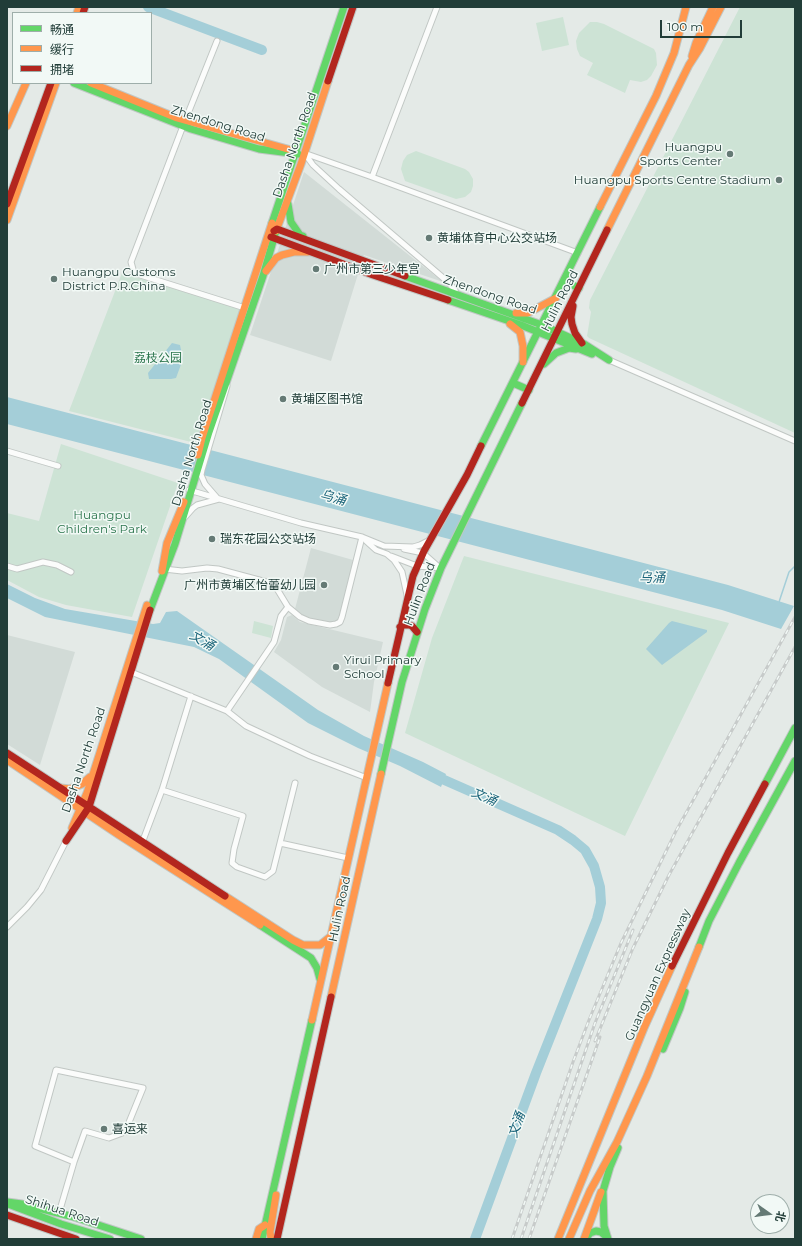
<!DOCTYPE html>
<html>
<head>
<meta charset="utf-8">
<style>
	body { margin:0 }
	#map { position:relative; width:802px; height:1246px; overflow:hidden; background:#e4eae7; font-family:Montserrat,"Noto Sans SC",sans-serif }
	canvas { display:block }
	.frame { position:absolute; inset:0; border:8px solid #213d38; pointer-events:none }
	.legend { position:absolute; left:12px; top:12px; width:140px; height:72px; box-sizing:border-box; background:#f2f9f6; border:1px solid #9eaeaa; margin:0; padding:5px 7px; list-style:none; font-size:12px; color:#213d38 }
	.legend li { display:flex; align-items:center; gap:8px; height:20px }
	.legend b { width:20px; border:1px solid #9eaeaa }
	.north { position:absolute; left:750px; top:1194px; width:40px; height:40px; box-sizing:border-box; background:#f2f9f6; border:1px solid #9eaeaa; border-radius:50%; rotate:104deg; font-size:11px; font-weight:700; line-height:16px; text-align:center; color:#213d38 }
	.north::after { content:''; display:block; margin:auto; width:14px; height:18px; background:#657a75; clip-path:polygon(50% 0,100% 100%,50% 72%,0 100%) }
	.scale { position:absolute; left:660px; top:20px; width:82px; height:18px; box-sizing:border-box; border:2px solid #213d38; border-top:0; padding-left:5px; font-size:12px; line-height:14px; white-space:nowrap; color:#213d38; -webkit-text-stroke:3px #f2f9f6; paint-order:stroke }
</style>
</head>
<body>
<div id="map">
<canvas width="802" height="1246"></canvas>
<div class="frame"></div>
<ul class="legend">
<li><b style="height:5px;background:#63d668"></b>畅通</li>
<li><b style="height:5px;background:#ff974d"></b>缓行</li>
<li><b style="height:5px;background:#b3261e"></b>拥堵</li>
</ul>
<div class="north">北</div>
<div class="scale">100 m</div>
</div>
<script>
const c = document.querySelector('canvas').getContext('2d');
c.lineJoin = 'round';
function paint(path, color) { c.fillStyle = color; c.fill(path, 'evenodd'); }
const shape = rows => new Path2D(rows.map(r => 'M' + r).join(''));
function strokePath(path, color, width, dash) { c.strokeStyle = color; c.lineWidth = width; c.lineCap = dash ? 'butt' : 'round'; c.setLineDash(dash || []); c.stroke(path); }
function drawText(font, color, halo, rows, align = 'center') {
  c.font = font + ' Montserrat,"Noto Sans SC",sans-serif'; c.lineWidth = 3; c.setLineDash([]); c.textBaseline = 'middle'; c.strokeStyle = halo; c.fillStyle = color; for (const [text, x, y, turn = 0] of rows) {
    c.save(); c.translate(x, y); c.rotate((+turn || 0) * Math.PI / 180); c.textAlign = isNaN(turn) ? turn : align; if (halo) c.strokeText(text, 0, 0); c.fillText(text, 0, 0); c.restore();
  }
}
paint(shape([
	[304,172,443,282,364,255,331,361,250,335],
	[311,548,353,560,341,614,337,622,327,624,307,619,298,614,295,609],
	[292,615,300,622,383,642,374,682,370,712,322,687,274,652,281,640,287,617],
	[7,635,75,652,40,765,7,744]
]), '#d2dbd7');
paint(shape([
	[740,7,795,7,795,433,589,338,587,336,591,312,589,308,590,300],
	[563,17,569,45,542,51,536,23],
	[590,22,597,22,604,24,654,49,656,53,657,65,651,76,647,80,641,82,630,80,625,93,587,75,593,63,580,56,577,49,576,41,579,33],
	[416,151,465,169,469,172,473,179,473,186,471,192,465,197,456,199,405,181,401,169,403,161,407,155],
	[122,273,242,309,195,443,69,411],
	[61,444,178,483,132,617,66,605,39,597,7,580,7,513,39,521],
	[464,556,729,623,625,836,405,733,432,638],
	[254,621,273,626,271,638,252,633]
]), '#cde3d5');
paint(shape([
	[172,343,180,345,183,359,176,378,171,379,149,379,148,373],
	[7,397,728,585,794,606,781,629,722,610,7,424],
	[7,584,35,598,65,609,124,619,153,624,160,623,166,612,177,611,318,710,364,736,423,762,446,774,441,787,400,766,358,748,308,723,219,659,194,647,45,617,7,598],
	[672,621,707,630,707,632,662,665,646,649,669,623]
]), '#a4ced8');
strokePath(shape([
	[779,602,789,572,795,566]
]), '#a4ced8', 1.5);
strokePath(shape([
	[148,7,262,50],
	[433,775,558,830,573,840,585,850,594,866,600,887,601,903,597,919,536,1073,475,1239]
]), '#a4ced8', 10);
const street = shape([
	[217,41,183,126,131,262,134,273,245,308],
	[304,153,372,177,578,253],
	[305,154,313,165,339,189,448,282,455,290,456,295],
	[372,177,437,7],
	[609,360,795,441],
	[7,451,58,466],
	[189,490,301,523,362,537,384,546,413,547,420,545,430,540],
	[218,499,205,484,201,475,202,470,227,386],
	[185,517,193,508,197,505,219,499],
	[366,541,376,550,387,554,394,560,402,572,407,595],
	[404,549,423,553,440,568],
	[391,556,417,566,441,568],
	[7,566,17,569,43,562,57,565,71,572],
	[164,569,182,571,207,568,218,569,274,584,288,607,300,617,309,621,330,625,336,624,340,622,342,617,362,537],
	[131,672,227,711,246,726,310,756,367,778],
	[227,711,274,642,281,616,288,607],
	[162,790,243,816,234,849,232,863,237,867,265,877,273,871,295,783],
	[142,843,162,790,191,696],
	[280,843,348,858],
	[7,927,27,907,41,890,66,841],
	[59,1213,74,1162,35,1146,56,1070,143,1088,125,1132,109,1138,85,1131,74,1162]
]);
const fast = shape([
	[74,83,191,129,259,149,298,154],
	[288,204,291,222,300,235,303,236],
	[272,223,344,7],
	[405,276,542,325,584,344,609,360],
	[564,281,579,288],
	[448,300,521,325,592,354],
	[544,364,556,353,569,348,576,349],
	[513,383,529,390],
	[481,446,600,207],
	[150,610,175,544,209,432,263,276,276,231],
	[381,774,402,682,425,609,441,568,522,403],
	[765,784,795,728],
	[260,925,311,958,317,968,320,979],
	[699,947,709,921,739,863,795,761],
	[663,1049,680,1008,685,992],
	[7,1202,22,1204,74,1217,141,1239],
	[8,1204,61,1224,110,1239],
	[586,1238,590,1233,596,1231,601,1232,607,1237],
	[262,1239,312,1020],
	[608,1239,604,1226,603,1191,610,1167,618,1148]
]);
const slow = shape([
	[77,13,79,7],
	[692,56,696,43,713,7],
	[91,83,177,118,291,150],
	[7,126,26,83],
	[600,207,656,96,674,53,686,7],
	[7,220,56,83],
	[607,230,689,65,700,48,721,7],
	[276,231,301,164,328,81],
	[266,271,276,258,282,255,294,252,308,252],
	[516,313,528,313,556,298],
	[510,324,520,332,523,346,523,362],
	[198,455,202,438,272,223],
	[162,571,167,543,184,502],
	[7,760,119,835,260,925],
	[61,788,70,789,82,784,90,777],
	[72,828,87,793,147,605],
	[225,896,293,940,303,945,320,945,330,937],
	[331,997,381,774],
	[312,1020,388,683],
	[256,1239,259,1229,265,1225],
	[273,1239,271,1238,270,1232,276,1195],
	[558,1239,644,1028,672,966],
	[569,1239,590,1191,617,1142,647,1076,699,947],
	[584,1239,601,1192]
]);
const jam = shape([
	[83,13,85,7],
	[328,81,353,7],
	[7,204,51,83],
	[274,231,277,229,405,276],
	[271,237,373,275,448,300],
	[573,306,571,317,572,324,575,333,582,343],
	[522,403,607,230],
	[400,627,403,625,409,625,412,626,417,632],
	[388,683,413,576,424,551,467,475,481,446],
	[7,753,225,896],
	[66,841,89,807,150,610],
	[672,966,728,853,765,784],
	[7,1215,76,1239],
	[277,1239,331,997]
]);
strokePath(street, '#c1c7c4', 7);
strokePath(fast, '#c0c7c5', 9);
strokePath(slow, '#c0c7c5', 9);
strokePath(jam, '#c0c7c5', 9);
strokePath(street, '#fbfcfb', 5);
strokePath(fast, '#63d668', 7);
strokePath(slow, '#ff974d', 7);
strokePath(jam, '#b3261e', 7);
const rail = shape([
	[595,1041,633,948,669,875,795,647],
	[512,1239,573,1062,589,1020,621,943,676,831,795,617],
	[521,1239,595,1023,633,930],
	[529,1239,600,1037]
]);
strokePath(rail, '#c7cbca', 3);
strokePath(rail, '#f2f9f6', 1.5, [4.5]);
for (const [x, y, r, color] of [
	[730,154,4,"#657a75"],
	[779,180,4,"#657a75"],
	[429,238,4,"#657a75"],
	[316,269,4,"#657a75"],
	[54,279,4,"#657a75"],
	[283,399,4,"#657a75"],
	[212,539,4,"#657a75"],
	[324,585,4,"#657a75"],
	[336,667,4,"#657a75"],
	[104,1129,4,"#657a75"]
]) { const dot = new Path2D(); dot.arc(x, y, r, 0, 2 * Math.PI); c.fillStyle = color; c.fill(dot); strokePath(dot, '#f2f9f6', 1.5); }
drawText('12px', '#213d38', '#f2f9f6', [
	["Zhendong Road",218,124,17],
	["Dasha North Road",295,145,-71],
	["Zhendong Road",490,295,19],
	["Hulin Road",560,301,-63],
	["Dasha North Road",192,453,-73],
	["Hulin Road",420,594,-69],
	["Dasha North Road",84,760,-71],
	["Hulin Road",340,909,-78],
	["Guangyuan Expressway",658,975,-66],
	["Shihua Road",62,1211,18]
]);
drawText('12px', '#213d38', '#f2f9f6', [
	["Huangpu",722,147,"right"],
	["Sports Center",722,161,"right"],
	["Huangpu Sports Centre Stadium",771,180,"right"],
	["黄埔体育中心公交站场",437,238],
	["广州市第三少年宫",324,269],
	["Huangpu Customs",62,272],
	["District P.R.China",62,286],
	["黄埔区图书馆",291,399],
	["瑞东花园公交站场",220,539],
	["广州市黄埔区怡蕾幼儿园",316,585,"right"],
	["Yirui Primary",344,660],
	["School",344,674],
	["喜运来",112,1129]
], 'left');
drawText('12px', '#2b754d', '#f2f9f6', [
	["荔枝公园",158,358],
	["Huangpu",102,515],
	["Children's Park",102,529]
]);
drawText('italic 13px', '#1a647a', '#f2f9f6', [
	["乌涌",333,498,15],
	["乌涌",652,578],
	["文涌",202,641,30],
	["文涌",484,797,24],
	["文涌",517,1125,-70]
]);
</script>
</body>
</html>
